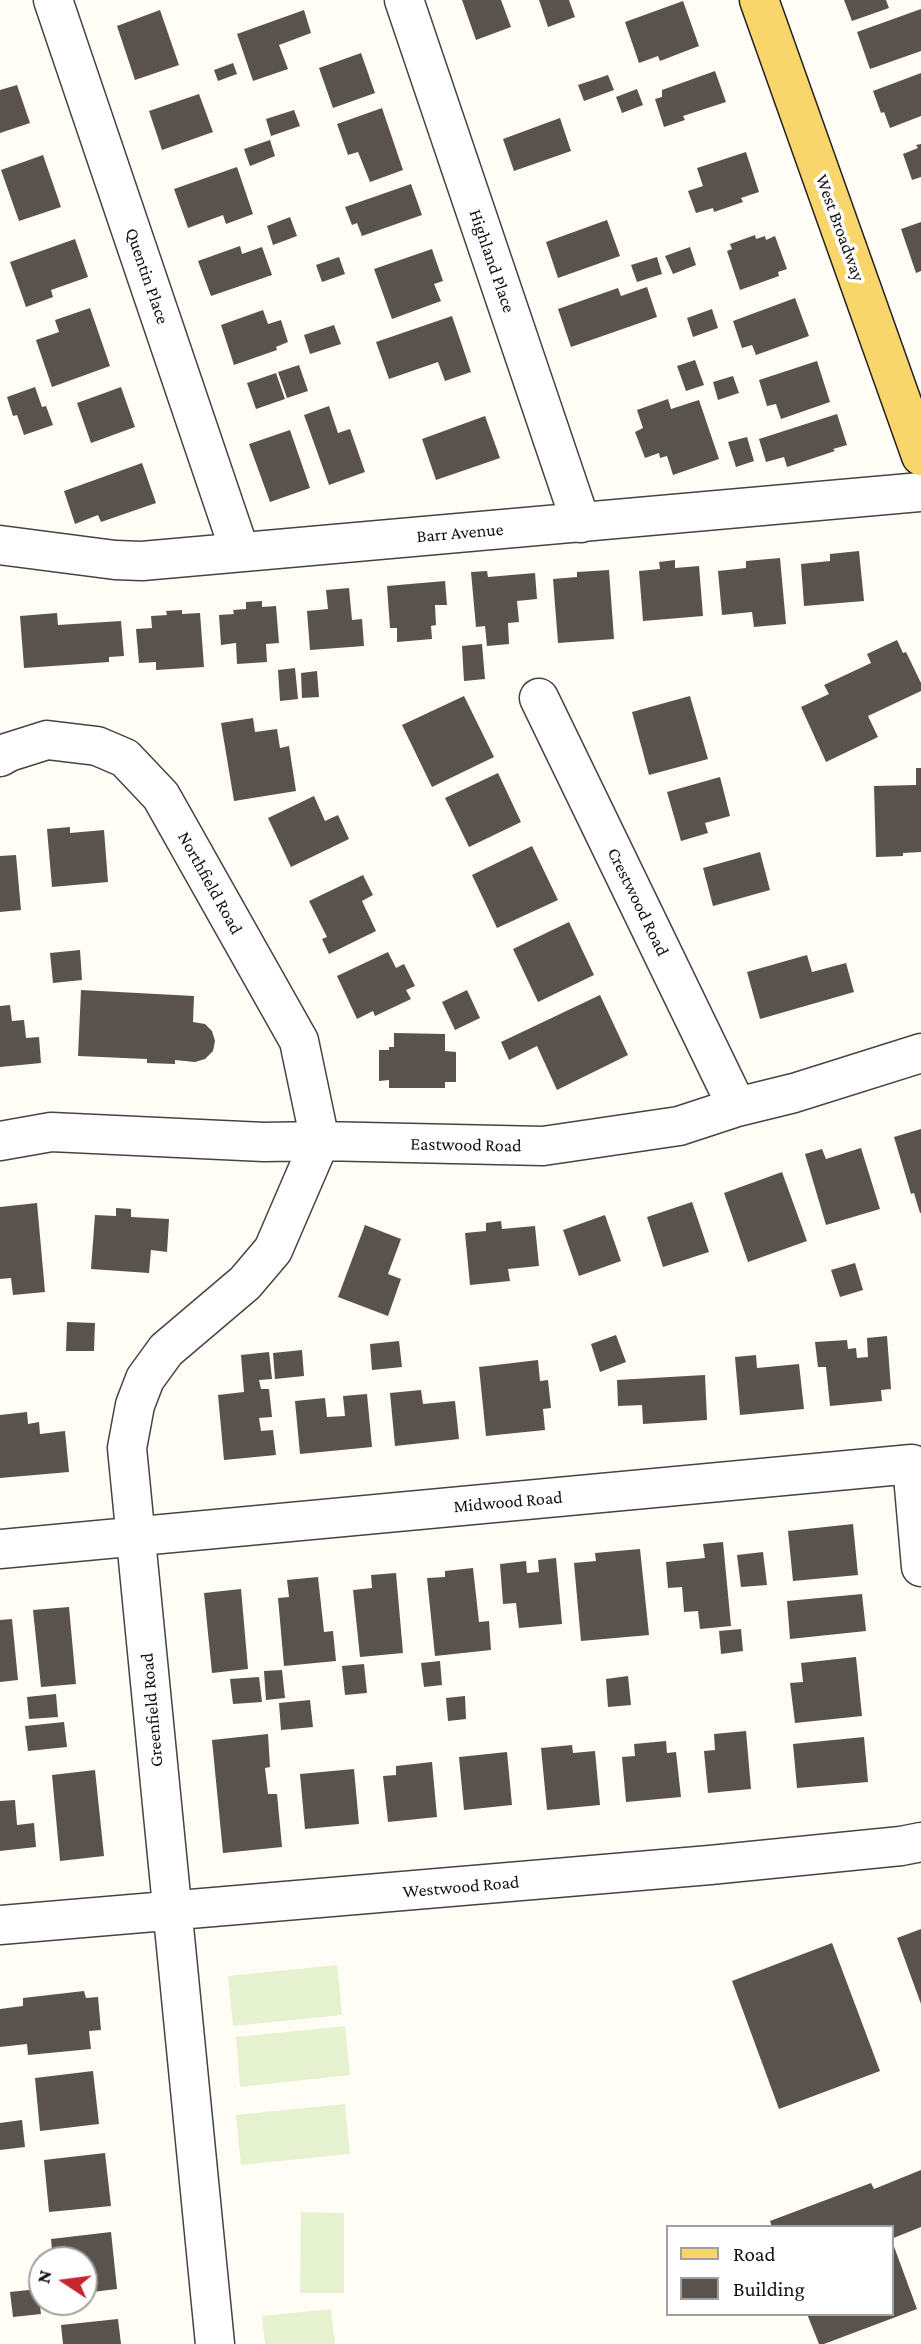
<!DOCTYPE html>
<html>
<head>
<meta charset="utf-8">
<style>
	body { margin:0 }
	#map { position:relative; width:921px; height:2344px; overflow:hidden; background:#fffdf5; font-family:"Crimson Pro",serif }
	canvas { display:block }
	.legend { position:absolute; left:666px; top:2225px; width:228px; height:91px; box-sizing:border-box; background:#fff; border:2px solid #a0a0a0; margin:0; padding:9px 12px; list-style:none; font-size:21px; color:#111 }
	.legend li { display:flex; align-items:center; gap:14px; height:35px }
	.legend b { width:35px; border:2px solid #a0a0a0 }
	.north { position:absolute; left:28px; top:2246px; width:70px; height:70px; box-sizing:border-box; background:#fff; border:2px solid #a0a0a0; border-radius:50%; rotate:283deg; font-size:19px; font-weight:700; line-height:28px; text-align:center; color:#111 }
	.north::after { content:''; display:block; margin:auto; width:24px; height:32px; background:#c4262e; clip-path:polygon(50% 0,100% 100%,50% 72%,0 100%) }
</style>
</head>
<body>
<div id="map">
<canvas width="921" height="2344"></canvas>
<ul class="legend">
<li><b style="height:9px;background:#f9d66b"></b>Road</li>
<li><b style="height:19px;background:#5a524d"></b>Building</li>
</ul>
<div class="north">N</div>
</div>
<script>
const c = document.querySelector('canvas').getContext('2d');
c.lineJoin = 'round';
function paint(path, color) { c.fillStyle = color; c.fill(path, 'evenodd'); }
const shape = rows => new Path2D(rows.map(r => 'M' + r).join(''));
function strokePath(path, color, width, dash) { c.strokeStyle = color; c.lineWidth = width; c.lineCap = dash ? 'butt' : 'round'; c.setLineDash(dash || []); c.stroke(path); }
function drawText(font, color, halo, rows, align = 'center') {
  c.font = font + ' "Crimson Pro",serif'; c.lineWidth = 7; c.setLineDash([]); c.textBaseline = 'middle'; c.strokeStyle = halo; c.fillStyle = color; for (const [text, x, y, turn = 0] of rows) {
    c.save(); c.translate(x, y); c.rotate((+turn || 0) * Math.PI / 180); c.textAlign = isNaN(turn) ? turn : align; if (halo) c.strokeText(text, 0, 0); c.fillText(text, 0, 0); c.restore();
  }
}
paint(shape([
	[337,1965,342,2015,233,2026,228,1976],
	[345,2026,350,2075,240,2087,236,2037],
	[345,2104,350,2154,241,2165,236,2115],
	[301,2212,344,2213,344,2293,300,2293],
	[331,2309,335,2344,265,2344,262,2316]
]), '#e6f2cf');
paint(shape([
	[462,0,501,0,511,27,476,40],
	[539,0,569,0,575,17,548,27],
	[844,0,886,0,889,8,852,21],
	[683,1,699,46,660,61,658,56,639,63,625,22],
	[921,9,921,51,870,69,857,32],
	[160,10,179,65,135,80,117,26],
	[304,10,311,33,279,45,288,69,253,81,237,34],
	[361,53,375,93,333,108,319,68],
	[233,63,237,74,218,81,214,70],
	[715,71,726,102,683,116,685,120,664,127,655,99,662,97,662,90],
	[921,73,921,116,890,128,884,112,881,113,873,91],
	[608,75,614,90,584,101,578,85],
	[17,85,30,123,0,133,0,90],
	[637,89,643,105,622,113,616,97],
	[199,94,213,132,162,150,149,111],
	[382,108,403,170,370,182,358,152,348,155,337,124],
	[294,110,300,126,271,136,266,119],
	[560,118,571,151,514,171,503,139],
	[270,140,275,156,250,166,244,149],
	[921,144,921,177,912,180,903,154,918,148,916,145],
	[746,152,759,192,741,198,743,202,714,212,713,208,696,213,688,191,703,186,697,168],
	[43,155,61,207,19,221,1,170],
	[237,167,253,214,226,224,223,215,188,228,174,189],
	[411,184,422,215,362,236,357,223,352,225,345,207],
	[290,217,297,236,273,245,267,226],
	[607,220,620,256,558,278,546,242],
	[921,222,921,271,916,273,901,229],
	[755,235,756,239,765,236,766,240,775,236,787,269,778,272,779,276,740,290,727,251,732,249,730,244],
	[75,239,88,277,51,290,53,297,26,307,10,262],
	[240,246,242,254,262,247,272,275,211,296,198,261],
	[690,247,696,265,673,274,665,256],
	[432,249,443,281,434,284,441,301,392,319,374,269],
	[339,257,345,274,322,282,316,265],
	[657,257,662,274,637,282,631,265],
	[647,287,657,317,571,347,558,309,618,288,621,296],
	[795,298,809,336,756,355,752,345,742,348,733,321],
	[90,308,110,366,52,387,36,340,59,332,55,320],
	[712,309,718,328,693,337,687,318],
	[263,310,268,324,281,320,288,342,276,347,277,350,234,365,221,325],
	[452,316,471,372,445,381,438,362,389,379,376,342],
	[334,325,341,344,310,354,304,335],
	[695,360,704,385,686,391,677,366],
	[817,361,830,402,781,419,776,404,767,406,759,380],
	[299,365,308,391,287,398,278,372],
	[276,373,285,399,256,409,247,383],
	[733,376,739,393,718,400,713,382],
	[35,387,42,407,46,406,53,425,24,435,17,415,13,416,7,397],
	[121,387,135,427,91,443,77,403],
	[668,399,671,409,699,400,719,459,673,475,667,456,660,458,659,453,645,458,635,432,643,428,637,410],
	[329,406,338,433,350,429,365,472,329,485,304,415],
	[837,414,847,445,833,449,835,451,787,467,784,457,766,462,759,439],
	[485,416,500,458,436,480,422,439],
	[290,430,310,488,270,502,249,444],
	[747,437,754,461,736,467,728,442],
	[142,463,156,503,101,522,98,515,75,524,64,491],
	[859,551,864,601,804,606,801,564,830,561,830,554],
	[780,558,786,624,754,627,752,612,722,615,718,571,746,568,746,561],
	[675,560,675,568,699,566,703,616,643,621,639,571,660,569,659,562],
	[609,570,614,639,558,643,553,579,577,577,577,572],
	[487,571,488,577,535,573,537,599,517,601,519,622,508,623,509,644,487,646,485,626,476,627,471,572],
	[445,581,447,605,435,605,436,625,431,626,432,639,397,642,397,628,390,628,387,586],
	[349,588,352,620,362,619,364,646,310,650,307,611,328,609,326,590],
	[262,601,262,607,276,606,279,643,266,644,267,662,237,664,236,643,221,645,219,615,234,614,233,610,246,609,246,602],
	[182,610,182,614,200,613,204,667,156,670,156,662,139,663,136,629,152,628,151,616,167,615,166,611],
	[57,613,58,625,121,621,124,656,109,657,109,662,24,668,20,616],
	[897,640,903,653,906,652,921,683,921,691,868,716,878,737,826,762,801,707,829,694,824,685,871,663,867,654],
	[482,644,485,679,464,681,462,646],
	[295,668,298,699,280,701,278,670],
	[317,671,319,697,302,698,301,673],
	[464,696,494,757,432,787,402,725],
	[690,696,708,759,649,775,632,712],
	[253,718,255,732,277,729,280,748,289,746,296,791,234,801,221,723],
	[916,768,921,768,921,852,903,853,903,856,876,857,874,786,916,785],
	[498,773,521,822,469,847,445,798],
	[720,777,730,816,705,823,708,833,681,841,667,792],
	[314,796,325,821,338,815,349,839,291,867,268,818],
	[70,827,70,833,104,830,108,882,52,887,47,829],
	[532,846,558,900,497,928,472,875],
	[760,852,770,890,713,906,703,868],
	[16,855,21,910,0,912,0,856],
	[363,875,373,895,362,901,376,931,329,954,322,939,327,937,309,901],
	[569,922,594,975,538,1002,513,949],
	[80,950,82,980,53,983,50,953],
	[388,952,396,968,404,964,415,986,406,990,411,999,375,1016,373,1011,357,1019,337,976],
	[807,955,812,972,846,963,854,992,760,1019,747,972],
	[81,990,194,996,193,1022,205,1024,212,1031,215,1041,213,1051,205,1059,195,1062,175,1060,175,1064,147,1063,147,1059,78,1056],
	[467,990,480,1018,455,1030,442,1002],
	[600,995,628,1055,557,1090,537,1046,509,1060,501,1042],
	[10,1005,12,1021,24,1020,26,1038,39,1037,41,1063,0,1067,0,1006],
	[394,1033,445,1034,445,1051,456,1052,456,1082,445,1082,445,1088,389,1088,389,1080,379,1081,379,1050,389,1050,389,1047,394,1047],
	[921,1129,921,1213,920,1213,914,1193,911,1194,894,1137],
	[861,1148,880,1209,826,1225,805,1154,822,1149,826,1159],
	[782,1172,807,1241,748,1262,724,1193],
	[692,1202,709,1252,663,1267,647,1217],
	[37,1203,45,1292,13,1295,11,1278,0,1279,0,1207],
	[116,1208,131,1209,131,1217,169,1219,167,1252,151,1250,149,1273,91,1269,95,1215,116,1216],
	[605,1215,621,1261,579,1276,563,1230],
	[501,1221,502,1229,535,1226,539,1266,508,1269,510,1281,470,1285,465,1233,486,1231,486,1223],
	[365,1225,401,1239,388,1274,401,1279,388,1316,338,1297],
	[855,1263,863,1290,840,1297,831,1270],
	[67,1322,95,1323,94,1351,66,1351],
	[616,1335,626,1362,600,1372,591,1344],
	[887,1336,891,1389,881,1390,882,1401,830,1406,826,1367,818,1367,815,1342,847,1340,848,1349,856,1348,857,1358,868,1357,867,1338],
	[399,1341,402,1367,372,1370,370,1344],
	[302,1350,304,1376,275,1379,273,1353],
	[269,1352,272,1379,259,1380,261,1389,269,1389,272,1417,259,1418,261,1431,273,1430,276,1455,224,1460,218,1395,244,1392,241,1355],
	[756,1355,757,1368,799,1364,804,1409,740,1415,735,1357],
	[538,1360,540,1381,548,1380,551,1408,543,1409,545,1430,486,1436,479,1367],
	[705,1375,707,1420,643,1424,642,1405,618,1406,617,1380],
	[421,1390,423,1404,455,1401,459,1439,395,1446,390,1393],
	[367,1394,372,1447,300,1454,295,1401,325,1398,327,1417,345,1416,343,1396],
	[27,1412,28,1424,39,1422,40,1434,65,1431,69,1472,0,1478,0,1415],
	[853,1524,858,1575,793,1581,788,1531],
	[723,1542,731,1626,700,1629,698,1611,684,1612,682,1587,668,1588,666,1562,705,1558,703,1544],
	[640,1549,649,1635,581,1641,574,1563,596,1561,595,1553],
	[763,1552,767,1585,741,1587,737,1555],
	[556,1558,562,1624,519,1628,516,1603,503,1604,500,1564,526,1561,527,1573,539,1572,538,1560],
	[473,1568,479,1622,489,1621,491,1650,435,1656,427,1578,445,1577,445,1571],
	[396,1573,403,1653,360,1657,353,1590,372,1588,371,1575],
	[318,1577,324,1632,333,1631,336,1661,284,1666,278,1598,289,1597,287,1580],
	[241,1589,248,1669,212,1673,204,1593],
	[862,1594,866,1631,790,1639,787,1601],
	[69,1607,76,1684,41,1687,33,1610],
	[12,1619,18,1680,0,1682,0,1620],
	[741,1629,743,1651,721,1654,719,1631],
	[856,1657,862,1716,795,1723,790,1683,803,1682,801,1663],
	[440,1661,442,1685,424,1687,421,1663],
	[364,1664,367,1693,345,1695,342,1666],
	[282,1670,285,1698,266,1700,264,1671],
	[628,1676,631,1705,608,1707,606,1679],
	[259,1677,262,1702,233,1704,230,1679],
	[56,1694,58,1717,29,1719,27,1697],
	[465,1696,466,1719,448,1721,446,1698],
	[310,1700,313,1727,281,1730,279,1703],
	[64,1722,67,1747,28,1751,25,1726],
	[746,1731,751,1789,708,1793,704,1751,715,1750,714,1734],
	[268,1734,270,1767,265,1768,268,1794,277,1794,282,1847,223,1853,212,1740],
	[864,1737,868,1782,797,1788,793,1744],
	[666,1741,667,1753,676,1752,681,1797,626,1802,622,1757,635,1756,634,1744],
	[572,1745,573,1753,595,1751,600,1805,547,1810,541,1748],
	[507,1752,512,1805,464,1810,459,1757],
	[432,1762,437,1817,388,1822,383,1776,396,1775,396,1766],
	[354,1769,359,1824,305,1829,300,1774],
	[95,1770,104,1856,60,1861,52,1775],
	[15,1800,17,1825,34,1823,36,1847,0,1851,0,1801],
	[921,1929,921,2004,897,1938],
	[832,1943,880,2071,779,2109,732,1981],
	[84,1991,86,1998,98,1997,101,2030,89,2031,91,2049,28,2055,27,2044,0,2047,0,2009,23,2006,23,1998],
	[93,2071,99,2124,40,2131,35,2078],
	[22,2120,25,2147,0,2150,0,2123],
	[105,2153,111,2206,49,2212,44,2160],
	[921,2170,921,2227,891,2239,891,2227,772,2227,770,2221,871,2183,874,2189],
	[111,2232,117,2289,84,2293,84,2260,53,2260,51,2239],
	[892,2241,917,2309,824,2344,819,2344,807,2314,891,2314],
	[38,2289,41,2314,13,2317,10,2292],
	[118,2319,121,2344,63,2344,61,2325]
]), '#5a524d');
const minor = shape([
	[53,0,240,552],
	[404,0,581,523],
	[0,545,115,560,142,561,921,492],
	[539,698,737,1107],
	[0,757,9,752,47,740,97,746,125,758,161,796,299,1041,320,1141,273,1250,245,1283,166,1350,145,1379,135,1405,127,1448,215,2344],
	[0,1141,51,1132,264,1142,320,1141,543,1146,679,1126,737,1107,794,1093,921,1053],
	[0,1549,912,1464,921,1567],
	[0,1925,710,1865,901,1846,921,1842]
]);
const major = shape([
	[759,0,921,456]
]);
strokePath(minor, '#444', 41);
strokePath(major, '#222', 41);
strokePath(minor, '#fff', 38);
strokePath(major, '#f9d66b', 38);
drawText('18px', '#111', '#fff', [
	["West Broadway",840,228,70],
	["Highland Place",492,261,71],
	["Quentin Place",147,276,71],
	["Barr Avenue",460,533,-5],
	["Northfield Road",210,883,61],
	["Crestwood Road",638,902,64],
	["Eastwood Road",466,1145,1],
	["Midwood Road",508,1502,-5],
	["Greenfield Road",152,1710,-95],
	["Westwood Road",461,1887,-5]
]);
</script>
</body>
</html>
